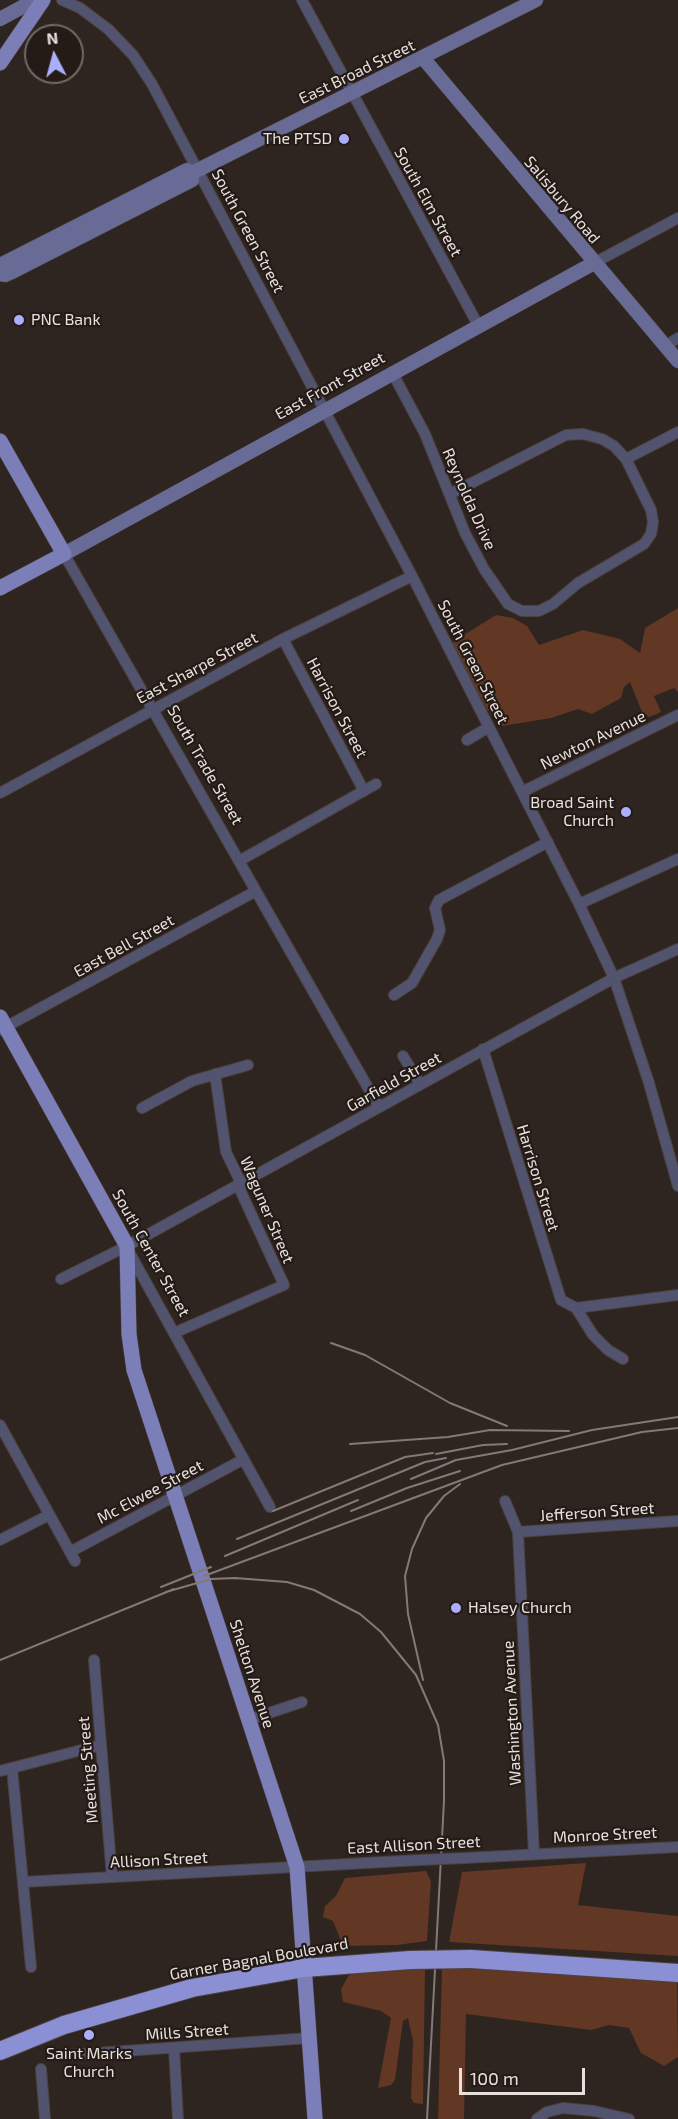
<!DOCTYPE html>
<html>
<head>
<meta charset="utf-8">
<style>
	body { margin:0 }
	#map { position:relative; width:678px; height:2119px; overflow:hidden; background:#2e2420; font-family:"Exo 2",sans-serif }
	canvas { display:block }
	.north { position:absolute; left:24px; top:24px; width:60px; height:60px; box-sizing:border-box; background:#241b17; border:2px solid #726a67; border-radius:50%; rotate:354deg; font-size:16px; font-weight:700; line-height:24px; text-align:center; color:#e7e1de }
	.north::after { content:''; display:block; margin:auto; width:21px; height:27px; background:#abaffb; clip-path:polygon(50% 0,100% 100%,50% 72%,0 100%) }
	.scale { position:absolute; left:459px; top:2068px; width:126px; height:27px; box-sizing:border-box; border:3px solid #e7e1de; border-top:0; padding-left:8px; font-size:18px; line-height:21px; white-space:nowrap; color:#e7e1de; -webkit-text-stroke:4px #241b17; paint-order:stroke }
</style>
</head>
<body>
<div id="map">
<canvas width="678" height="2119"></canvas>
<div class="north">N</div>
<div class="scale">100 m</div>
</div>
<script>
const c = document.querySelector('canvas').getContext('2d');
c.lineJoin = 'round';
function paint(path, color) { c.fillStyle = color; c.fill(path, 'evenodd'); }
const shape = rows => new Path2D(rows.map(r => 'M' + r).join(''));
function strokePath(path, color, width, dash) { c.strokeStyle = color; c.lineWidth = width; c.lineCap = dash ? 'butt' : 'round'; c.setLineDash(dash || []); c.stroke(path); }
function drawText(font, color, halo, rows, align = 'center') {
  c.font = font + ' "Exo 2",sans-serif'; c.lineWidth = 4.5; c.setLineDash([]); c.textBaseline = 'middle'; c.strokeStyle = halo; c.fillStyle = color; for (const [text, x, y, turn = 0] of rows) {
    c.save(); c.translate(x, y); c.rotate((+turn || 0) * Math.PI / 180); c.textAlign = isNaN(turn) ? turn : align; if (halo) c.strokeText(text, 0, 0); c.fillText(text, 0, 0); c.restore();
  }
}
paint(shape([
	[678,608,678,692,674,688,654,696,661,712,649,717,642,712,630,682,624,687,621,698,592,714,578,709,551,718,502,726,486,708,451,643,496,615,513,618,527,626,539,645,583,630,620,639,640,653,645,628],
	[586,1863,578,1905,678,1916,678,1956,449,1942,462,1872],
	[426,1871,431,1881,427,1941,397,1945,343,1946,333,1921,323,1917,325,1906,336,1896,345,1878],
	[467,1967,677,1978,678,2057,664,2066,641,2053,629,2028,609,2025,591,2030,466,2014,464,2119,438,2119,442,1968],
	[395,1968,425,1969,423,2104,414,2103,411,2098,413,2041,408,2018,403,2021,395,2080,391,2085,378,2088,391,2018,381,2011,343,2002,341,1989,349,1975]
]), '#623724');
const street = shape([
	[62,0,80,8,108,29,133,55,152,84,412,576,579,904,614,978,649,1083,678,1186],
	[302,0,478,325],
	[594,263,678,218],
	[665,346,678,338],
	[392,372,425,434,465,533,484,569,508,604,522,611,539,611,553,604,578,583,644,544,651,534,653,522,651,510,626,459,614,446,602,439,583,434,566,435,450,494],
	[626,459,678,432],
	[64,554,379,1107],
	[283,639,364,791],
	[467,740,489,727],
	[522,792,678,715],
	[0,793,283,639,412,576],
	[239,861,376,784],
	[579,904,678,859],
	[394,995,412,983,437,939,440,930,435,908,439,900,548,842],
	[0,1030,256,891],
	[483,1049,561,1300,576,1308,678,1295],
	[403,1056,420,1084],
	[142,1108,192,1081,248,1065],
	[128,1250,270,1507],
	[61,1279,127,1246,614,978,678,949],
	[576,1308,593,1335,608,1350,623,1359],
	[174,1333,284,1285,241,1192,241,1183,226,1152,215,1074],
	[0,1425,75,1561],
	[505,1501,518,1532,534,1854],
	[518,1532,678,1521],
	[0,1540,49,1515],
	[70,1552,244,1459],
	[94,1660,112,1877],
	[248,1720,302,1702],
	[12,1768,31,1967],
	[0,1771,101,1745],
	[465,1858,678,1847],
	[23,1882,420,1860],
	[174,2048,178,2119],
	[68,2055,309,2038],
	[41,2069,45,2119],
	[537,2119,547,2112,563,2108,594,2111,629,2119]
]);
const secondary = shape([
	[0,19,35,0],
	[423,58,678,361],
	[0,265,187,170,192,173,536,0],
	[0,274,5,275,12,272,192,180,192,173],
	[64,554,594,263]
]);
const primary = shape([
	[0,63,43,0],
	[0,441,64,554,0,588],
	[0,1017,127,1246,129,1334,134,1370,297,1867,315,2119]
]);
const highway = shape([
	[471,1959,678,1973],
	[0,2051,64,2025,192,1988,304,1968,410,1960]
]);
strokePath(street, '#4c423e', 12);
strokePath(secondary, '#4c423e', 15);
strokePath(primary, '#4c423e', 16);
strokePath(highway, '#4c423e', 20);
strokePath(street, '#51536f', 10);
strokePath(secondary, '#696b97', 14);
strokePath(primary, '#7b7eb7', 15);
strokePath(highway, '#8b8fd3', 18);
strokePath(shape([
	[331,1343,365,1355,450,1403,507,1426],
	[350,1444,448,1437,490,1430,569,1431],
	[436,1454,483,1445,507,1444],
	[411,1479,456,1460,512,1450,592,1430,678,1417],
	[273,1511,405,1457,433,1453],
	[351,1511,407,1488,460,1471],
	[237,1539,425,1462,446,1458],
	[225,1556,358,1500],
	[204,1576,502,1465,642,1432,678,1428],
	[161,1587,211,1567],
	[166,1592,211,1579,235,1578,287,1582,314,1590,360,1614,381,1632,416,1675,438,1725,444,1761,444,1801,427,2119],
	[0,1660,174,1589],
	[423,1680,408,1614,405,1576,412,1549,426,1518,444,1496,460,1484]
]), '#827a76', 2);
const streetBridge = shape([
	[420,1860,465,1858]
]);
const highwayBridge = shape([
	[410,1960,471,1959]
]);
strokePath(streetBridge, '#4c423e', 12, []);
strokePath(highwayBridge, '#4c423e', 20, []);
strokePath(streetBridge, '#51536f', 10);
strokePath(highwayBridge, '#8b8fd3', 18);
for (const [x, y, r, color] of [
	[344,139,6,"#abaffb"],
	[19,320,6,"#abaffb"],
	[626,812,6,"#abaffb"],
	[456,1608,6,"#abaffb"],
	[89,2035,6,"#abaffb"]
]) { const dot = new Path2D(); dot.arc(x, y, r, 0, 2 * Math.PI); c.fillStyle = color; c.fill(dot); strokePath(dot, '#241b17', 2); }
drawText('16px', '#e7e1de', '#241b17', [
	["East Broad Street",357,72,-26],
	["Salisbury Road",562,200,50],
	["South Elm Street",428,202,61],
	["South Green Street",248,231,62],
	["East Front Street",330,386,-29],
	["Reynolda Drive",469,499,66],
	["South Green Street",473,662,63],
	["East Sharpe Street",197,668,-28],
	["Harrison Street",337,708,62],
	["Newton Avenue",593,740,-26],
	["South Trade Street",205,765,60],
	["East Bell Street",124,946,-29],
	["Garfield Street",394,1082,-29],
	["Harrison Street",538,1178,73],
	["Waguner Street",267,1210,67],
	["South Center Street",151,1253,61],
	["Mc Elwee Street",150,1492,-28],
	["Jefferson Street",597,1512,-4],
	["Shelton Avenue",252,1674,72],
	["Washington Avenue",512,1713,-93],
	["Meeting Street",88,1770,-95],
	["Monroe Street",605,1835,-3],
	["East Allison Street",414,1845,-3],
	["Allison Street",159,1860,-3],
	["Garner Bagnal Boulevard",259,1959,-10],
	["Mills Street",187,2032,-4]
]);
drawText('16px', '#e7e1de', '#241b17', [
	["The PTSD",332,139],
	["PNC Bank",31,320,"left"],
	["Broad Saint",614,803],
	["Church",614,821],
	["Halsey Church",468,1608,"left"],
	["Saint Marks",89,2054,"center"],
	["Church",89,2072,"center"]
], 'right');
</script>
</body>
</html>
